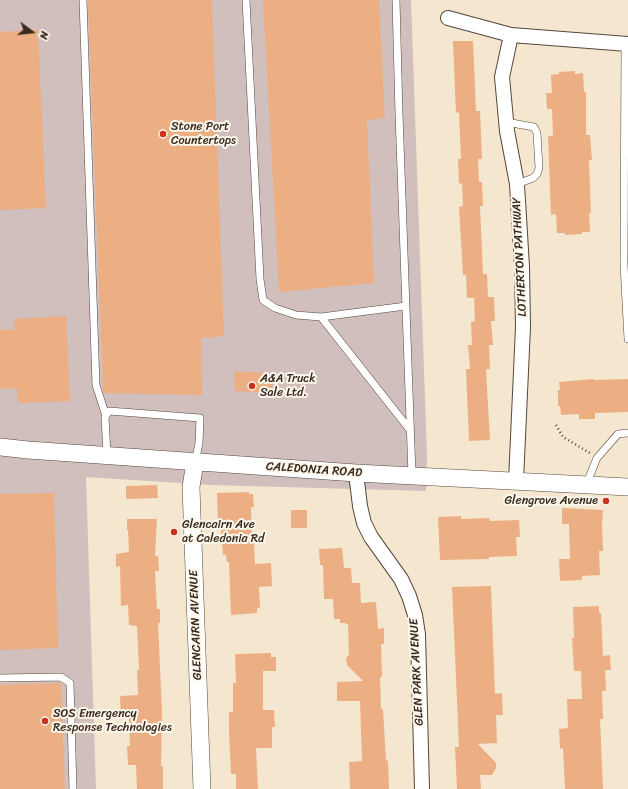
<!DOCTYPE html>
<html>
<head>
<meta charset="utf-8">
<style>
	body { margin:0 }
	#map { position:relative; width:628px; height:789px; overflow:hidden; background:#f5e7cf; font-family:Sriracha,sans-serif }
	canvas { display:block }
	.north { position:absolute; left:12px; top:12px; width:40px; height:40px; -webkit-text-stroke:3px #fbf7ec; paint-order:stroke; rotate:105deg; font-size:11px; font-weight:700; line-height:16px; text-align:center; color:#3b2a1e }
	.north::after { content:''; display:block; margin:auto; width:14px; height:18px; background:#3b2a1e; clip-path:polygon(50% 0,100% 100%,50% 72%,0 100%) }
</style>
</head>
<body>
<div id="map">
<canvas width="628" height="789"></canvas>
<div class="north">N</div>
</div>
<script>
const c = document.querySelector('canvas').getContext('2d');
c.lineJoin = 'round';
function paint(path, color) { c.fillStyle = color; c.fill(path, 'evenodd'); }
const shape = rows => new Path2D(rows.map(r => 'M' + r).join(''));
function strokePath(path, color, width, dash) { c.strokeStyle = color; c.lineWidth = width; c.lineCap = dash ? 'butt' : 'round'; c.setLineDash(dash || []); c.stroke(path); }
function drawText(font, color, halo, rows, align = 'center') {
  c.font = font + ' Sriracha,sans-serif'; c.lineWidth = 4; c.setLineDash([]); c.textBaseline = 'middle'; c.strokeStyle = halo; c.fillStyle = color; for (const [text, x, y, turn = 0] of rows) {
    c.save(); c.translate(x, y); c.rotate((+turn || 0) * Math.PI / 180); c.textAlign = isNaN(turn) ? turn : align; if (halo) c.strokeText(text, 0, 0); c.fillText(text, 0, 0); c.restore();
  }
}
paint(shape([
	[0,0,411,0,427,456,426,491,211,485,86,477,96,789,0,789]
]), '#d1bfbd');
paint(shape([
	[88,0,212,0,224,336,201,338,202,395,104,393,103,390],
	[263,0,379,0,385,118,367,120,374,283,279,292],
	[38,30,46,208,0,210,0,32],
	[453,41,473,41,476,111,480,111,482,159,478,159,479,182,482,182,483,206,480,206,483,274,487,274,488,297,494,297,495,321,491,321,493,345,489,345,490,369,486,369,490,440,469,441,466,369,470,369,468,345,472,345,471,322,475,321,474,298,467,298,466,275,463,275,459,207,463,206,462,183,459,184,458,159,461,159,459,112,456,113],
	[575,71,575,74,583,73,584,92,586,92,586,135,590,135,592,160,589,160,591,213,589,213,590,232,582,232,582,234,565,235,565,233,557,233,556,214,551,215,548,136,553,136,552,109,547,109,546,93,552,93,551,75,559,74,559,72],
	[66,316,70,401,18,403,17,388,0,389,0,330,14,330,14,319],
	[235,371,268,373,268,377,273,377,272,393,234,391],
	[594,379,594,380,628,379,628,412,595,413,595,419,579,419,579,414,561,415,560,406,558,406,558,390,560,390,559,382],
	[157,485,158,498,126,499,126,486],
	[249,492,249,494,253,494,254,507,251,507,252,542,254,542,255,564,271,563,272,586,259,587,260,608,257,608,257,613,231,615,229,562,227,562,226,555,223,555,221,530,218,530,217,493],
	[54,493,58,648,0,650,0,494],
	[562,508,603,510,602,524,603,551,599,551,600,575,582,576,582,580,560,581,559,559,570,559,569,524,562,524],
	[291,510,307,510,307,528,291,528],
	[461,516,461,519,489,518,490,521,519,520,520,537,516,537,517,556,489,557,489,559,440,560,438,517],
	[127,519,157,519,155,556,158,556,159,571,155,571,157,609,160,609,160,623,158,623,162,711,161,767,163,766,163,789,137,789,136,765,128,765,127,746,130,746,129,717,121,717,120,696,138,695,137,670,139,670,137,626,129,625,128,605,121,606,120,566,116,567,116,554,129,552,128,530,127,530],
	[342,548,344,568,351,568,352,583,360,583,361,603,376,602,378,629,384,628,384,644,381,644,382,677,380,677,381,709,383,709,386,761,388,760,389,789,350,789,349,762,362,761,360,701,337,701,337,682,363,681,347,665,346,658,349,655,348,624,346,624,346,623,340,623,340,619,334,619,333,599,324,599,323,565,320,565,319,549],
	[491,586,495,694,502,693,503,715,496,715,497,743,478,744,496,763,496,768,492,775,480,775,481,789,457,789,455,747,459,747,452,587],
	[599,606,599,612,601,614,603,656,610,655,611,670,605,670,606,691,602,691,603,719,600,719,603,789,565,789,563,748,560,749,559,729,568,728,567,699,582,699,581,671,574,671,572,638,574,638,573,607],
	[271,653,271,657,276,657,276,671,263,671,263,710,274,710,275,727,272,727,272,748,256,748,258,789,236,789,236,774,231,774,229,733,229,712,233,712,233,683,236,683,235,654],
	[61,683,65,789,0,789,0,685]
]), '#ecaf83');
const service = shape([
	[83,0,96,385,106,416],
	[246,0,260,279,263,300,275,308,296,315,321,317,410,430],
	[396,0,399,114,412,475],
	[625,43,624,265,628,339],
	[506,122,534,127,537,133,539,168,537,174,533,178,517,184],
	[321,317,406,306],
	[107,455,105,417,109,411,200,418,199,443,195,462],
	[586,485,597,458,618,434,628,433],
	[0,678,61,677,70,683,73,789]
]);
const minor = shape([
	[448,18,511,35,628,44],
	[511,35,502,77,507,131,517,184,522,267,523,327,516,481],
	[356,473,360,506,364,523,371,537,401,579,409,596,415,615,418,634,422,789]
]);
const tertiary = shape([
	[0,447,28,450,356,473,628,487],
	[195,462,191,487,202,789]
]);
strokePath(service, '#574639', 8);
strokePath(minor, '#574639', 16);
strokePath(tertiary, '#574639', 18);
strokePath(shape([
	[556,425,563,437,590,453]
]), '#574639', 2.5, [1, 3]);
strokePath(service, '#fff', 7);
strokePath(minor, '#fff', 14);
strokePath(tertiary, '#fff', 17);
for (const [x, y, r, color] of [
	[163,134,4,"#c8321e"],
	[252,386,4,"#c8321e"],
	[606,501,4,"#c8321e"],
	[174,532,4,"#c8321e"],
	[45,721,4,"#c8321e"]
]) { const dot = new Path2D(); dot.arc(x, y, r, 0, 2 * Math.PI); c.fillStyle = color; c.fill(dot); strokePath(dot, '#fbf7ec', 1.5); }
drawText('12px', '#3b2a1e', '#fbf7ec', [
	["Stone Port",171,127],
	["Countertops",171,141],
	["A&A Truck",260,379],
	["Sale Ltd.",260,393],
	["Glengrove Avenue",598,501,"right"],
	["Glencairn Ave",182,525],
	["at Caledonia Rd",182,539],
	["SOS Emergency",53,714],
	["Response Technologies",53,728]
], 'left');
drawText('12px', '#3b2a1e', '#fbf7ec', [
	["LOTHERTON PATHWAY",520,257,-93],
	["CALEDONIA ROAD",314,470,4],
	["GLENCAIRN AVENUE",196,625,-92],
	["GLEN PARK AVENUE",417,672,-93]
]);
</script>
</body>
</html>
